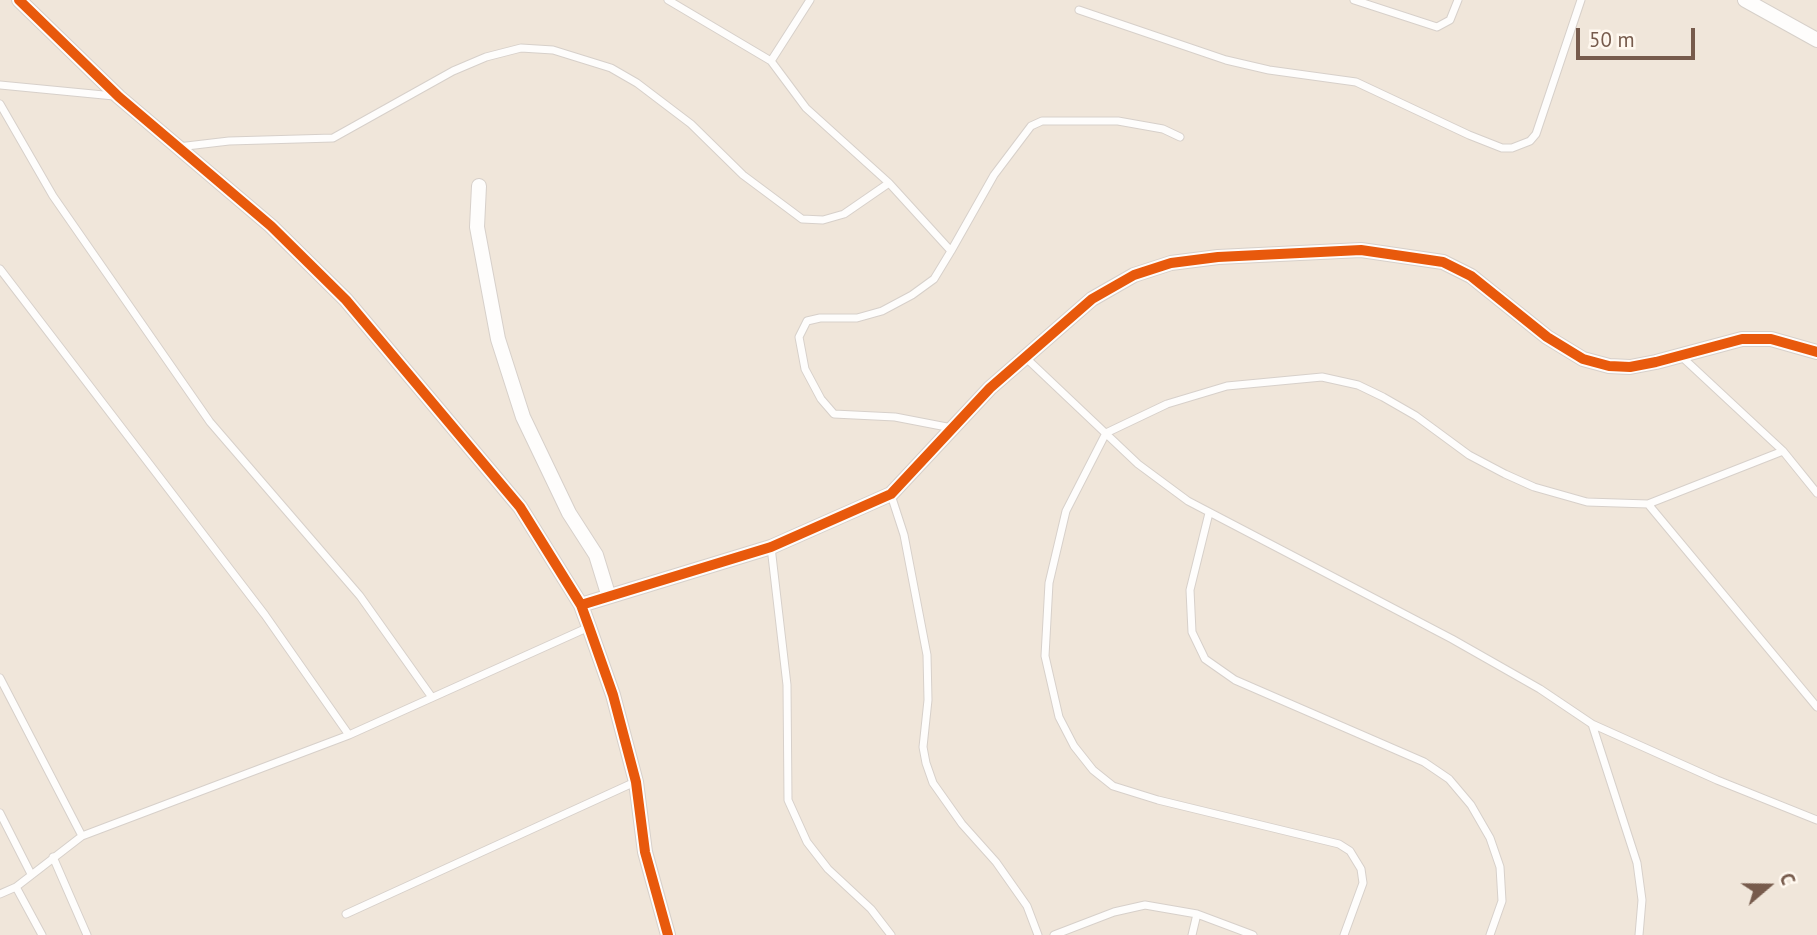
<!DOCTYPE html>
<html>
<head>
<meta charset="utf-8">
<style>
	body { margin:0 }
	#map { position:relative; width:1817px; height:935px; overflow:hidden; background:#f7f3ec; font-family:"PT Sans",sans-serif }
	canvas { display:block }
	.north { position:absolute; left:1733px; top:851px; width:70px; height:70px; -webkit-text-stroke:5px #fff8ef; paint-order:stroke; rotate:70deg; font-size:19px; font-weight:700; line-height:28px; text-align:center; color:#775b4c }
	.north::after { content:''; display:block; margin:auto; width:24px; height:32px; background:#775b4c; clip-path:polygon(50% 0,100% 100%,50% 72%,0 100%) }
	.scale { position:absolute; left:1576px; top:28px; width:119px; height:32px; box-sizing:border-box; border:4px solid #775b4c; border-top:0; padding-left:9px; font-size:21px; line-height:24px; white-space:nowrap; color:#775b4c; -webkit-text-stroke:5px #fff8ef; paint-order:stroke }
</style>
</head>
<body>
<div id="map">
<canvas width="1817" height="935"></canvas>
<div class="north">С</div>
<div class="scale">50 m</div>
</div>
<script>
const c = document.querySelector('canvas').getContext('2d');
c.lineJoin = 'round';
function paint(path, color) { c.fillStyle = color; c.fill(path, 'evenodd'); }
const shape = rows => new Path2D(rows.map(r => 'M' + r).join(''));
function strokePath(path, color, width, dash) { c.strokeStyle = color; c.lineWidth = width; c.lineCap = dash ? 'butt' : 'round'; c.setLineDash(dash || []); c.stroke(path); }
paint(shape([
	[0,0,1817,0,1817,935,0,935]
]), '#f0e6da');
const service = shape([
	[668,0,771,61],
	[810,0,771,61,806,108,889,183],
	[1354,0,1437,27,1450,20,1458,0],
	[1079,10,1226,60,1269,70,1356,82,1469,135,1502,148,1512,148,1530,141,1536,134,1581,0],
	[0,85,114,96],
	[0,104,53,196,210,422,360,596,431,696],
	[178,147,229,141,333,138,453,71,486,57,521,48,553,50,611,68,637,83,691,124,743,175,802,219,823,220,844,214,889,183,951,251,934,279,912,295,882,311,857,318,820,318,807,321,799,337,805,369,821,399,834,414,895,417,952,428],
	[951,251,994,175,1031,126,1042,121,1118,121,1163,129,1180,137],
	[0,269,265,615,349,735],
	[1025,357,1138,464,1188,501,1452,639,1540,689,1592,724,1637,863,1642,900,1639,935],
	[1682,357,1783,451,1817,493],
	[891,495,904,535,927,655,928,700,923,747,926,763,933,783,962,824,996,862,1027,906,1038,935],
	[1648,504,1817,707],
	[1209,513,1190,590,1192,632,1205,659,1235,680,1424,762,1449,779,1471,805,1490,838,1500,867,1502,901,1490,935],
	[771,547,787,685,788,800,807,842,828,869,871,909,891,935],
	[0,678,82,836],
	[1592,724,1717,780,1817,820],
	[0,813,31,874],
	[53,857,87,935],
	[16,887,42,935],
	[0,894,16,887,82,836,349,735,589,627],
	[346,914,635,782],
	[1054,935,1114,912,1145,905,1197,914],
	[1192,935,1197,914,1253,935],
	[1344,935,1363,883,1361,869,1350,851,1339,844,1158,800,1113,786,1093,770,1074,746,1059,717,1045,656,1049,583,1066,511,1106,433,1167,404,1227,386,1322,377,1358,385,1383,397,1416,416,1469,455,1505,474,1534,487,1587,502,1648,504,1783,451]
]);
const minor = shape([
	[19,0,119,97,271,226,346,300,520,507,581,605,589,627,613,695,636,782,645,852,668,935],
	[1745,0,1817,40],
	[479,186,477,227,498,339,523,417,569,513,596,555,608,594],
	[581,605,771,547,891,494,990,388,1092,299,1134,275,1171,263,1218,257,1361,250,1443,262,1471,276,1547,337,1583,359,1609,366,1630,367,1656,362,1742,339,1771,339,1817,352]
]);
strokePath(service, '#d7d0ca', 9);
strokePath(minor, '#d7d0ca', 16);
strokePath(service, '#fefdfc', 7);
strokePath(minor, '#fefdfc', 14);
strokePath(shape([
	[19,0,119,97,271,226,346,300,520,507,581,605,589,627,613,695,636,782,645,852,668,935],
	[581,605,771,547,891,494,990,388,1092,299,1134,275,1171,263,1218,257,1361,250,1443,262,1471,276,1547,337,1583,359,1609,366,1630,367,1656,362,1742,339,1771,339,1817,352]
]), '#e8590c', 10);
</script>
</body>
</html>
